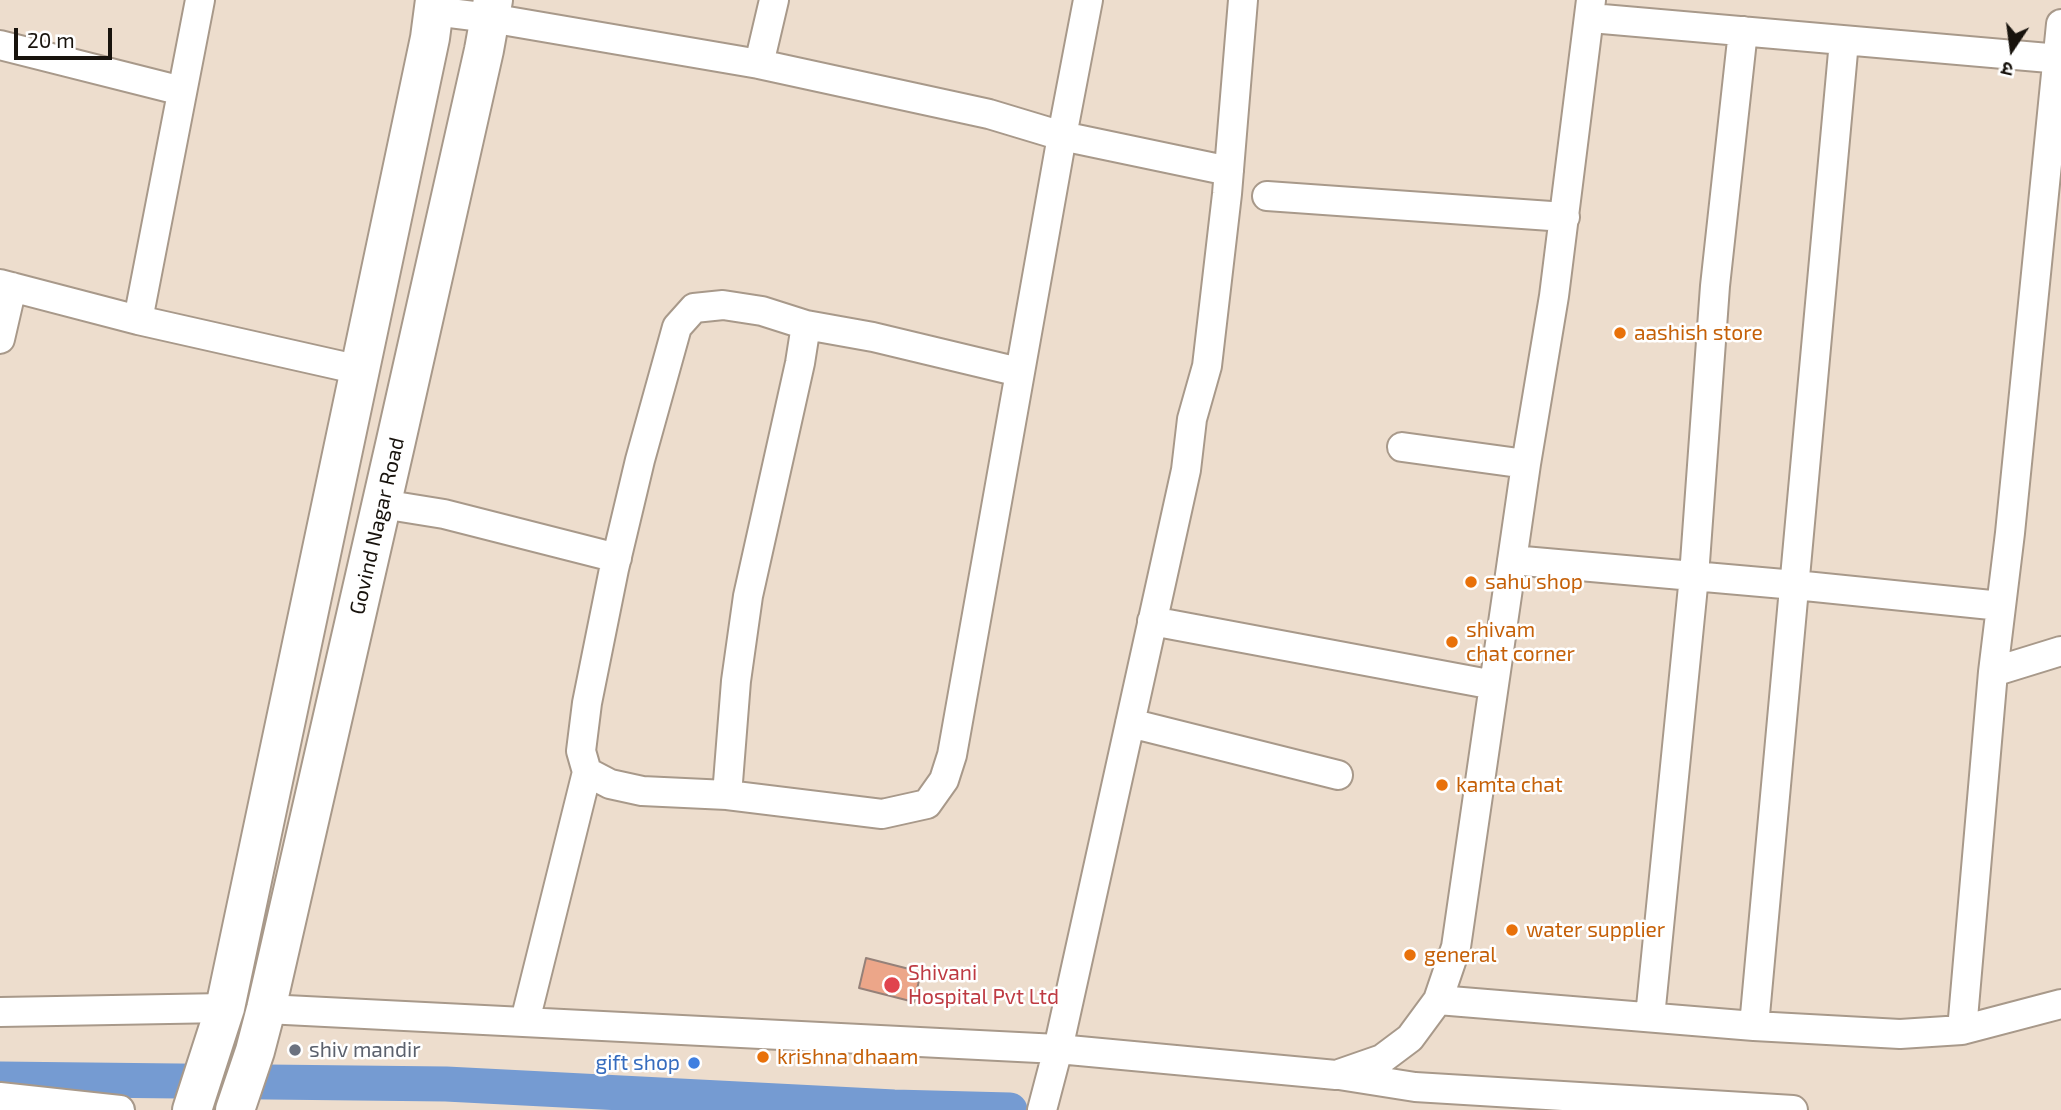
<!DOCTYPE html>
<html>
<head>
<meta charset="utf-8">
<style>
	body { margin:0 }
	#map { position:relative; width:2061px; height:1110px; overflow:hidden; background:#edddcd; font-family:"Exo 2","Noto Sans Devanagari",sans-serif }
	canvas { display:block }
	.north { position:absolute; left:1977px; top:14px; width:70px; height:70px; -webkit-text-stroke:5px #fff; paint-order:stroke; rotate:193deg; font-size:19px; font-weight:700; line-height:28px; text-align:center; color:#18130d }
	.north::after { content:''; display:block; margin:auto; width:24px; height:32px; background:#18130d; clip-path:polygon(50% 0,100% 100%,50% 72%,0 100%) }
	.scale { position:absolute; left:14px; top:28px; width:98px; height:32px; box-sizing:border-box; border:4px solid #18130d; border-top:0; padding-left:9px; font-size:21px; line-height:24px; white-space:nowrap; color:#18130d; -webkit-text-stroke:5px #fff; paint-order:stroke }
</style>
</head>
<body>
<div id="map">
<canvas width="2061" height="1110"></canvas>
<div class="north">उ</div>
<div class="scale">20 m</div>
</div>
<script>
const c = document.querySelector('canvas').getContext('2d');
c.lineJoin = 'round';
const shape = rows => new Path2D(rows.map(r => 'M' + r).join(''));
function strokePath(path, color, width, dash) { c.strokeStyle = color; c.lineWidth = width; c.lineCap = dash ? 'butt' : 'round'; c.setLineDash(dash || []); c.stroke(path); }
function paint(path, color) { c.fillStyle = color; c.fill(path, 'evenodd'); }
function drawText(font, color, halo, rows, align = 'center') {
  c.font = font + ' "Exo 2",sans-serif'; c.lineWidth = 5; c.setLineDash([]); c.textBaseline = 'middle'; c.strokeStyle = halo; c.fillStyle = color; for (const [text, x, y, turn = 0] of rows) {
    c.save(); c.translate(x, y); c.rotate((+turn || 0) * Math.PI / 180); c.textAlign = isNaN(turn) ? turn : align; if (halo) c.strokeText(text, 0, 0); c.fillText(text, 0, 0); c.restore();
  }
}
strokePath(shape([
	[0,1079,446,1084,894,1107,1010,1110]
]), '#759bd2', 35);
const building = shape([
	[866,958,921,972,914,1002,859,988,866,958]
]);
paint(building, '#eca689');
strokePath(building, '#958179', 2);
const street = shape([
	[1088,0,1062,136,1229,171],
	[434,11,490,18,759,64,989,114,1062,136,952,755,944,780,927,804,882,814,727,795,642,791,610,784,587,772],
	[1591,18,2061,59],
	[0,45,182,91],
	[759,64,774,0],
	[1267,196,1565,217],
	[0,284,138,320,360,370],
	[138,320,200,0],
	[0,339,12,287],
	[1402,447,1526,464],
	[382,504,444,514,617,558],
	[1512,560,1795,585,2001,606],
	[1152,621,1494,685],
	[1993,672,2061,651],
	[1130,723,1338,775],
	[727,795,736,681,748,596,800,363,806,325],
	[1438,1000,1754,1026,1900,1034,1962,1030,2061,1004],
	[266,1009,1058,1049,1336,1075,1382,1059,1410,1038,1438,1000,1456,947,1526,464,1554,296,1591,0],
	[0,1012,225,1008],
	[1650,1017,1694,576,1715,286,1743,31],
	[525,1021,587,772,581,751,587,703,614,569,640,460,677,327,694,308,723,305,762,311,806,325,873,337,1019,372],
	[1754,1026,1844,41],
	[1962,1030,1993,672,2010,533,2061,24],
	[1339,1075,1415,1087,1793,1110],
	[0,1097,120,1110],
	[1042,1110,1058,1049,1186,470,1192,419,1207,366,1227,194,1243,0]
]);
const secondary = shape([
	[192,1110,225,1008,430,38,435,0],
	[235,1110,255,1051,266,1009,395,445,484,50,493,0]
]);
strokePath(street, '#a8998a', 32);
strokePath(secondary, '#a8998a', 42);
strokePath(street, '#fff', 28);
strokePath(secondary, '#fff', 38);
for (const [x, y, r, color] of [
	[1620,333,7,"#e8710a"],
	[1471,582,7,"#e8710a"],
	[1452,642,7,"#e8710a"],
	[1442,785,7,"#e8710a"],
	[1512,930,7,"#e8710a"],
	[1410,955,7,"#e8710a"],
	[892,985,9,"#e0444e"],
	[295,1050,7,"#6b7280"],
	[763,1057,7,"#e8710a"],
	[694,1063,7,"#3f7fe0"]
]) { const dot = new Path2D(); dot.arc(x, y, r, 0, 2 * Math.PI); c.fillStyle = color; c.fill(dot); strokePath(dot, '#fff', 2.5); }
drawText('21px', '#c56008', '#fff', [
	["aashish store",1634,333],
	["sahu shop",1485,582],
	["shivam",1466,630],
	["chat corner",1466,654],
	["kamta chat",1456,785],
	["water supplier",1526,930],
	["general",1424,955],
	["krishna dhaam",777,1057]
], 'left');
drawText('21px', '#18130d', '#fff', [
	["Govind Nagar Road",377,526,-77]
]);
drawText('21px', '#be3a42', '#fff', [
	["Shivani",908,973],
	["Hospital Pvt Ltd",908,997]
], 'left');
drawText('21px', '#5b616d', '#fff', [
	["shiv mandir",309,1050]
], 'left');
drawText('21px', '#366cbe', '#fff', [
	["gift shop",680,1063]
], 'right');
</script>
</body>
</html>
